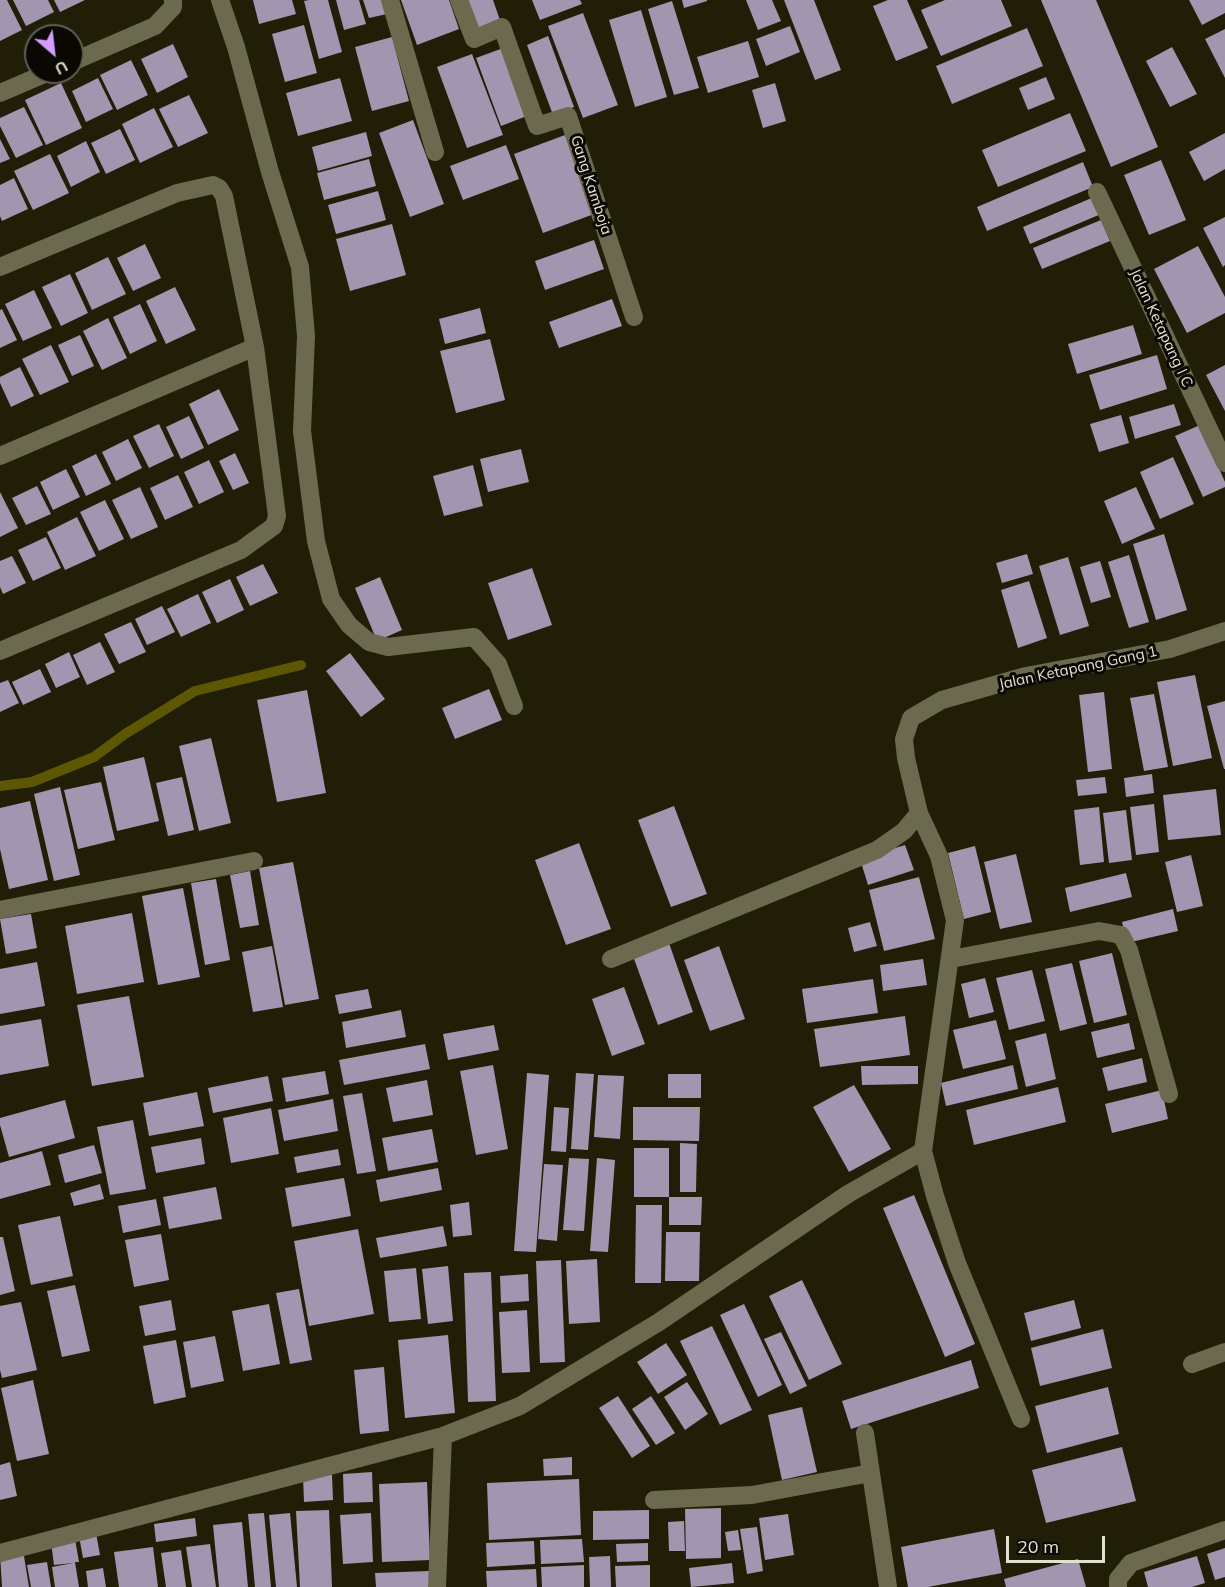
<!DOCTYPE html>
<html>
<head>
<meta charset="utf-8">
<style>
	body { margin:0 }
	#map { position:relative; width:1225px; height:1587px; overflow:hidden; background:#201e06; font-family:Mulish,sans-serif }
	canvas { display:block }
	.north { position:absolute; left:24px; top:24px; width:60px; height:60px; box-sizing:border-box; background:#090802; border:2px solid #5f5f55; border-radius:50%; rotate:152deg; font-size:16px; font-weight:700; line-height:24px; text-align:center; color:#e1e1d2 }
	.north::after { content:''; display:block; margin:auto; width:21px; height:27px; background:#d29dfd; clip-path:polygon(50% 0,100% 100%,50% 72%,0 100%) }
	.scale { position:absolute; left:1006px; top:1536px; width:99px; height:27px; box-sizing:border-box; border:3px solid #e1e1d2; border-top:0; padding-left:8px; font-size:18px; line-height:21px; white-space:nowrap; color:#e1e1d2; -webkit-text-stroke:4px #090802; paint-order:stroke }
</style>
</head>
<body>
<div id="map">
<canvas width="1225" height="1587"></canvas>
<div class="north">U</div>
<div class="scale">20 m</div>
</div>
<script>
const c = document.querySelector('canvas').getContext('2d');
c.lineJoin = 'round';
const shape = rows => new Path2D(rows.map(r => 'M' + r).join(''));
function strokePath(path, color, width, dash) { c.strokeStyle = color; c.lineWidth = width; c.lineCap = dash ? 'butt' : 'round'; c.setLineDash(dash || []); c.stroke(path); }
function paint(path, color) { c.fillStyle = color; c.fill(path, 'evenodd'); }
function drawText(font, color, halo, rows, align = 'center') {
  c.font = font + ' Mulish,sans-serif'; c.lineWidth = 6; c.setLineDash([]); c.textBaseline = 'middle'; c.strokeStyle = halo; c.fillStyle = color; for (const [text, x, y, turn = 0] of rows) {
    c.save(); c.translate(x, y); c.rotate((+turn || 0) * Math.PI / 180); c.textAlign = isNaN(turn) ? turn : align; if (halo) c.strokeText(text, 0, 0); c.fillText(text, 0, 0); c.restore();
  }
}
strokePath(shape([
	[0,786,32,782,94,757,125,734,195,691,301,665]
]), '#5d5603', 10);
paint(shape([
	[0,0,7,0,22,30,0,41],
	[13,0,48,0,54,12,26,26],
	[54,0,85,0,60,12],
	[253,0,292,0,296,14,259,24],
	[309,0,328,0,342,52,319,59,304,1],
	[336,0,359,0,366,24,344,30],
	[363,0,383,0,387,14,369,18],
	[401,0,449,0,459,29,417,45],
	[465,0,493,0,501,23,477,32],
	[532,0,580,0,582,4,540,20],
	[682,0,707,0,707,1,684,8],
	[746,0,772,0,781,21,758,30],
	[784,0,814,0,841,70,815,80],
	[888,0,907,0,928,48,896,61,873,6],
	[945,0,1001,0,1012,26,941,56,921,10],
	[1041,0,1096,0,1158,147,1111,167],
	[1189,0,1225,0,1225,13,1202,25],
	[672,1,699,88,674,95,648,9],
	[641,10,667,97,635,107,609,20],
	[583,13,618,105,583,118,548,26],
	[304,25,317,73,285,82,272,34],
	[790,26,800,52,766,66,756,39],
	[1027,28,1043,66,952,104,936,66],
	[1225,29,1225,78,1205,39],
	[548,36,574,107,553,115,527,45],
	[392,37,409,101,372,111,355,47],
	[748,41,759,77,708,93,697,57],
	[173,44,188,77,157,93,141,59],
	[506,47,532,114,501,126,476,58],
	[1172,47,1197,94,1170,107,1146,61],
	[472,54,503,135,467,148,437,67],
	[131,60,148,95,117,110,100,75],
	[1046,77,1055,99,1028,110,1019,88],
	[98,78,113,109,86,122,72,91],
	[340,78,352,121,298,136,286,93],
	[61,83,82,128,46,145,25,100],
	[775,83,786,121,763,128,752,90],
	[189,95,208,133,178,147,159,109],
	[24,107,43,145,16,158,0,126,0,118],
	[154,108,173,147,140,163,122,124],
	[1070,113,1086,151,998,187,982,150],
	[413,120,444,204,410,217,379,133],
	[120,129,135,160,106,174,91,143],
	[366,132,372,156,318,171,312,147],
	[1225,133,1225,169,1204,181,1189,152],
	[565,135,594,214,543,233,514,154],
	[0,139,10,159,0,163],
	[86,141,100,172,71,187,57,156],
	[506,145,519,179,463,200,450,166],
	[50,154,69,193,33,210,14,171],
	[369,159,376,186,324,200,317,173],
	[1161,160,1186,220,1149,235,1124,175],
	[1083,162,1093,187,987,231,977,207],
	[14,178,28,209,2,221,0,216,0,185],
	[378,191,386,220,336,234,328,205],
	[1094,197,1101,214,1030,244,1023,227],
	[1225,217,1225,265,1223,267,1203,228],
	[1101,220,1110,241,1042,269,1033,248],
	[392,224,406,275,350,291,336,239],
	[594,240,604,269,545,290,535,261],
	[145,244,161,278,133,291,117,258],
	[1198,246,1225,297,1225,313,1187,333,1154,269],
	[108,257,126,294,92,310,75,273],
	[70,274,88,313,61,326,42,287],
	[175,287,196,330,166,344,146,301],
	[34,290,52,328,23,341,5,304],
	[612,299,622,326,559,348,549,322],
	[140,304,157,341,130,354,113,317],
	[480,308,486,333,445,344,439,319],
	[2,309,17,340,0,348,0,310],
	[108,318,127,358,102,370,83,331],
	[1133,325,1142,354,1077,374,1068,344],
	[80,335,94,366,72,376,58,345],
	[490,339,505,400,456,413,440,351],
	[51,345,69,382,40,395,22,359],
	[1157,355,1167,389,1100,410,1089,375],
	[1225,365,1225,411,1206,375],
	[20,367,34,396,11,407,0,383,0,377],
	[219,389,239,430,208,445,189,404],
	[1174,404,1181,425,1135,439,1129,417],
	[1121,415,1129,443,1099,452,1090,424],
	[189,416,204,448,181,459,166,427],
	[159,424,174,456,149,468,133,436],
	[1200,425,1225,482,1225,487,1203,497,1175,436],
	[128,439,142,468,116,481,102,452],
	[521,449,529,482,488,492,480,459],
	[235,453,249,483,233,490,219,461],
	[96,454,111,484,86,496,72,466],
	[1173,457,1194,504,1160,519,1140,472],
	[209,460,224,492,199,504,184,472],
	[473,465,483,506,444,516,433,476],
	[66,469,80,497,53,510,40,482],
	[178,475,193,507,165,520,150,488],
	[37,486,51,514,26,525,12,498],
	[140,487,158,527,131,539,112,500],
	[1136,487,1155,529,1122,544,1104,501],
	[0,492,18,528,0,537],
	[105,500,124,539,99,551,80,512],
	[77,517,96,556,65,570,47,532],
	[1164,534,1187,610,1156,620,1133,544],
	[46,537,61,568,33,581,18,550],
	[1027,554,1033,574,1002,583,996,563],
	[1129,555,1149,622,1129,628,1108,562],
	[12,556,26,583,3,594,0,587,0,561],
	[1068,557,1089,626,1060,635,1039,566],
	[1100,561,1111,597,1091,603,1080,567],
	[263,564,278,593,250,606,236,577],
	[532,568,552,625,508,640,488,583],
	[380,577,402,630,377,641,355,588],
	[230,579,244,610,217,623,202,592],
	[1029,581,1047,638,1018,648,1001,590],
	[198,594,211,623,181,637,167,609],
	[162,606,175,632,147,645,135,619],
	[131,622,146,652,119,664,104,634],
	[100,642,115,672,87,685,73,655],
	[69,652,80,677,56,688,45,664],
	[350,653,385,699,361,717,326,671],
	[40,669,51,692,23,705,12,682],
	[1195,675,1212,758,1173,766,1157,682],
	[8,680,19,703,0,712,0,683],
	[489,689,502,720,455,739,442,708],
	[307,690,326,793,277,802,257,700],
	[1104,692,1112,769,1088,772,1079,695],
	[1154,694,1168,767,1144,771,1130,698],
	[1225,701,1225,769,1224,769,1207,706],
	[211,738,231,823,199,831,179,746],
	[144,757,159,821,117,831,103,767],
	[1152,774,1154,793,1126,797,1124,778],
	[182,777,194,830,168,836,156,783],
	[1105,777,1107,793,1078,796,1076,780],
	[101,782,115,840,78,849,64,790],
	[60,787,80,875,54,881,34,794],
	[1216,789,1221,835,1168,840,1163,795],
	[30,801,48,880,9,889,0,849,0,808],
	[1154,804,1159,852,1136,855,1130,807],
	[674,806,707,894,671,907,638,820],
	[1099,807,1104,862,1080,865,1074,810],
	[1126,810,1132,860,1109,863,1103,813],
	[579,843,611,929,566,945,535,860],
	[905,845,914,870,868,885,860,859],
	[975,846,991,912,964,919,948,853],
	[1016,854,1032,922,1000,929,984,862],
	[1191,855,1203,906,1177,912,1165,862],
	[293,862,319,999,285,1005,259,868],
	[250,871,259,925,240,928,230,875],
	[1126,873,1132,897,1070,912,1065,888],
	[919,877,935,939,884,951,869,890],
	[216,879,230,960,205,965,191,883],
	[183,888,200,977,158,985,142,896],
	[1173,909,1178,931,1127,943,1122,922],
	[132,913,144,982,77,994,65,926],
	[31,914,37,948,6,954,0,919],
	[870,922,877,946,854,952,848,928],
	[669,943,693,1012,658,1025,633,956],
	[272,946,283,1007,253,1012,242,952],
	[719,946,745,1019,710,1031,684,960],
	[1112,953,1127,1015,1094,1023,1079,961],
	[923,959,927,985,883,991,880,965],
	[37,962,45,1006,0,1014,0,969],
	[1072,963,1087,1024,1060,1031,1045,969],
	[1032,970,1045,1021,1009,1030,996,978],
	[985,978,994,1012,969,1018,961,984],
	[873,979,878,1013,807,1023,802,989],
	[624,987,645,1044,612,1056,592,999],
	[368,989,372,1008,339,1014,335,995],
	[129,996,144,1077,92,1086,77,1005],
	[401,1010,406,1037,346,1048,342,1022],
	[905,1016,910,1055,820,1067,814,1029],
	[41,1019,49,1066,0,1075,0,1026],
	[996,1020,1006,1059,963,1069,953,1030],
	[1129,1023,1135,1049,1097,1058,1091,1032],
	[494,1025,499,1050,448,1060,443,1034],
	[1046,1033,1056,1079,1026,1087,1015,1041],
	[425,1044,430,1069,344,1085,339,1060],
	[1142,1058,1147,1082,1108,1091,1102,1068],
	[493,1065,508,1149,476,1155,460,1071],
	[1013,1065,1018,1089,946,1106,941,1083],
	[861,1066,918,1066,918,1084,862,1085],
	[325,1071,329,1094,286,1102,282,1078],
	[527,1073,549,1075,536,1252,514,1251],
	[576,1073,594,1074,588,1150,571,1149],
	[668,1074,701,1074,701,1098,668,1098],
	[598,1075,624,1076,620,1139,594,1137],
	[268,1076,273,1101,213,1113,208,1088],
	[427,1080,433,1115,393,1122,386,1088],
	[854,1085,891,1149,849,1172,813,1107],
	[1058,1087,1066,1122,974,1145,966,1110],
	[1162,1090,1168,1119,1112,1133,1105,1104],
	[197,1092,204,1126,149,1136,143,1103],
	[362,1093,376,1171,357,1174,343,1096],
	[333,1099,338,1131,284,1141,278,1110],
	[65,1100,75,1138,9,1157,0,1125,0,1118],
	[554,1107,569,1108,566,1152,551,1151],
	[633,1107,700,1107,699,1141,633,1140],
	[271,1108,279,1154,231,1163,223,1118],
	[133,1120,146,1189,110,1195,97,1127],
	[432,1129,438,1162,388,1171,382,1138],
	[201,1138,205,1164,156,1173,151,1147],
	[680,1143,697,1144,696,1192,680,1192],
	[94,1145,102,1173,65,1183,58,1155],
	[634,1148,669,1148,669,1197,634,1197],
	[338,1149,341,1165,297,1173,294,1157],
	[42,1151,51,1185,0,1199,0,1163],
	[569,1158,589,1159,584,1231,563,1230],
	[597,1158,615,1160,608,1252,590,1251],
	[544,1164,563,1165,557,1241,538,1239],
	[438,1168,442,1190,380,1202,376,1180],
	[344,1178,351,1216,292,1227,285,1188],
	[100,1184,104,1199,74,1206,70,1193],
	[216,1187,222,1219,169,1229,163,1197],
	[914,1195,975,1344,945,1357,883,1208],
	[669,1197,702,1197,701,1225,669,1225],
	[156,1199,161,1225,123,1233,118,1206],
	[469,1202,472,1235,453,1237,450,1205],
	[636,1205,662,1205,661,1283,635,1283],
	[60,1216,73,1276,31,1285,18,1225],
	[443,1226,447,1246,380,1258,376,1238],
	[358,1229,374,1314,309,1326,294,1241],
	[666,1232,700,1232,699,1281,665,1281],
	[161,1234,169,1280,134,1287,125,1240],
	[0,1237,3,1237,15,1291,0,1295],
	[597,1259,600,1322,569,1324,566,1261],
	[561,1260,565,1362,540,1363,536,1261],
	[448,1266,453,1321,428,1324,422,1269],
	[416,1268,421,1319,389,1322,384,1271],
	[491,1272,496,1401,468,1402,464,1273],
	[528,1274,529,1301,501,1303,500,1276],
	[802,1280,842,1364,809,1380,769,1296],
	[75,1285,90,1351,62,1357,47,1291],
	[299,1289,312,1360,290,1364,276,1293],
	[171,1300,176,1330,145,1336,139,1306],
	[1074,1300,1081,1328,1031,1341,1024,1313],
	[21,1302,37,1370,2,1378,0,1370,0,1306],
	[269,1304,280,1364,243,1371,232,1311],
	[744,1304,782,1385,758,1397,720,1315],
	[527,1310,530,1372,502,1373,499,1312],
	[712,1326,752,1410,720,1425,680,1341],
	[1103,1329,1112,1368,1040,1386,1031,1348],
	[781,1332,807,1386,790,1394,764,1339],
	[448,1335,455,1413,405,1418,398,1340],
	[215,1336,224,1381,191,1388,183,1342],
	[176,1340,186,1397,154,1404,143,1346],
	[666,1343,687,1375,658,1394,637,1362],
	[971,1360,979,1388,851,1429,842,1401],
	[384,1367,389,1431,360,1434,354,1370],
	[33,1380,49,1454,17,1461,1,1388],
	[687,1382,708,1414,685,1430,664,1397],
	[1108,1387,1119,1434,1047,1453,1035,1406],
	[618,1396,650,1446,632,1458,599,1408],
	[651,1396,675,1433,656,1445,632,1409],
	[802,1407,817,1472,782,1480,768,1415],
	[1122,1447,1136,1501,1046,1523,1032,1470],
	[572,1457,572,1475,544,1476,543,1459],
	[10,1462,17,1496,0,1500,0,1465],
	[372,1472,373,1502,344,1503,343,1474],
	[332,1475,333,1500,304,1502,303,1476],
	[579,1479,581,1535,489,1540,487,1483],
	[427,1482,430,1560,382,1562,379,1484],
	[721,1508,721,1558,686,1559,685,1509],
	[329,1510,332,1587,300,1587,296,1511],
	[649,1510,649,1539,593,1540,593,1511],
	[264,1513,271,1587,255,1587,248,1514],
	[290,1513,297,1587,276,1587,269,1515],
	[371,1513,373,1562,343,1564,340,1515],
	[788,1514,794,1555,765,1560,759,1518],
	[195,1518,197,1536,156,1542,154,1524],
	[684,1521,685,1551,669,1551,668,1522],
	[242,1522,248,1587,219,1587,213,1525],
	[757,1527,763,1571,747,1574,740,1529],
	[994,1529,1002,1573,928,1587,908,1587,901,1547],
	[738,1530,741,1550,728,1551,725,1532],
	[96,1533,100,1555,83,1558,79,1536],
	[75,1539,79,1562,75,1562,79,1587,55,1587,52,1567,73,1563,54,1565,51,1542],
	[582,1539,584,1562,541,1564,540,1540],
	[534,1541,535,1564,487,1567,486,1543],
	[648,1543,648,1561,617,1562,616,1544],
	[210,1544,216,1587,192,1587,186,1547],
	[153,1547,158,1587,119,1587,114,1552],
	[1225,1548,1225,1577,1215,1580,1207,1554],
	[23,1550,29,1587,2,1587,0,1554],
	[181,1550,186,1587,166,1587,161,1553],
	[610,1556,611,1587,590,1587,589,1557],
	[1197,1556,1205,1583,1192,1587,1148,1587,1144,1572],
	[1078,1559,1086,1587,1006,1587,1004,1579],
	[47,1562,51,1587,31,1587,27,1565],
	[732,1563,734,1583,691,1587,689,1568],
	[584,1565,584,1587,542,1587,541,1567],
	[650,1565,650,1587,616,1587,615,1566],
	[103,1568,106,1587,88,1587,86,1571],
	[536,1569,537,1587,487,1587,486,1571],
	[429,1571,429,1587,376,1587,375,1573]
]), '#a295af');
strokePath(shape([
	[220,0,236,47,270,172,300,267,306,336,302,431,316,541,331,599,349,625,369,642,388,647,474,637,498,664,514,706],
	[390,0,435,152],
	[459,0,474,39,502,27,537,126,568,116,634,317],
	[72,62,155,26,173,7,173,0],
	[0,93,49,72],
	[1097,192,1225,463],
	[0,267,177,193,213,185,219,188,224,196,255,347,277,516,274,526,241,550,0,651],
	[0,456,255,347],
	[0,910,254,861],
	[611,959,877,850,904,831,919,813],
	[951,959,1099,931,1121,935,1129,950,1169,1094],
	[1192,1364,1225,1352],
	[1021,1419,957,1263,935,1196,923,1151,955,920,939,856,919,813,906,758,904,739,911,718,942,700,1026,676,1170,649,1225,631],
	[865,1433,888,1587],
	[654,1500,752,1495,871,1473],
	[0,1553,443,1436,520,1406,659,1322,848,1194,923,1151],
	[437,1587,443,1436],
	[1118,1587,1118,1579,1131,1563,1225,1530]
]), '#6b6a4f', 18);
drawText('15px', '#e1e1d2', '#090802', [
	["Gang Kamboja",591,185,72],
	["Jalan Ketapang I C",1161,328,65],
	["Jalan Ketapang Gang 1",1078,668,-12]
]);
</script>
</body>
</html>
